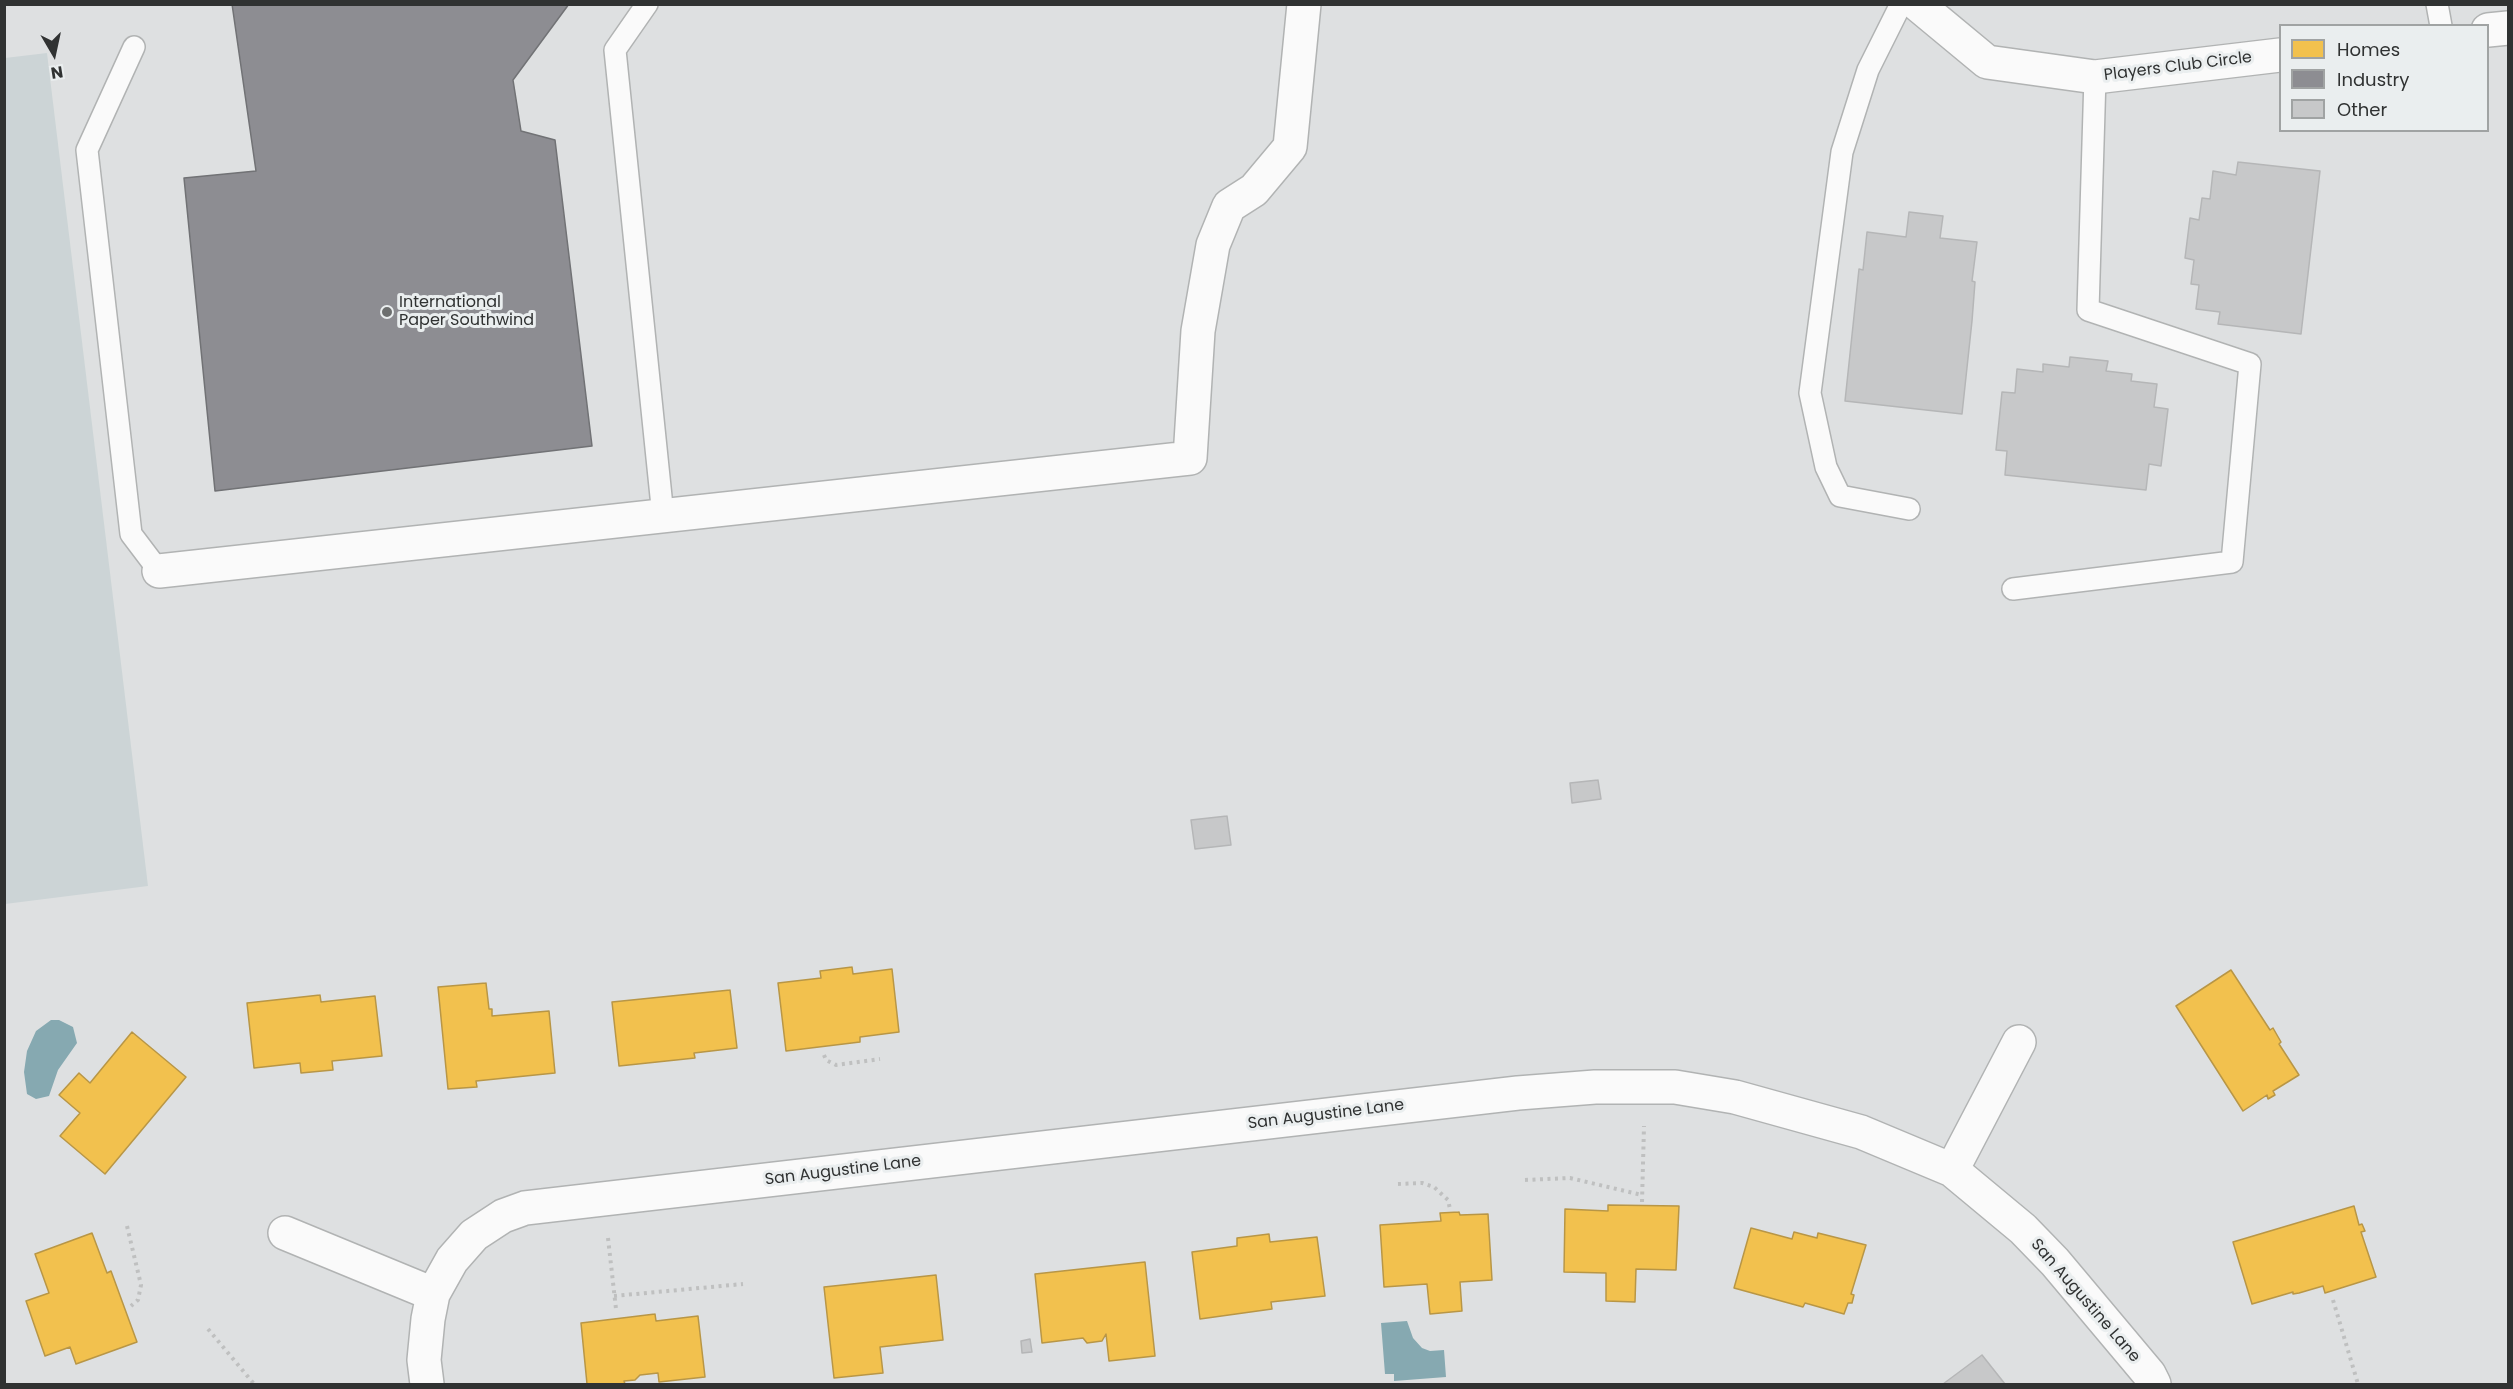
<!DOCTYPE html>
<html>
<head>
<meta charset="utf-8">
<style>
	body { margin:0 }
	#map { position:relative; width:2513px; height:1389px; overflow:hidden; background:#dee0e1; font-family:Poppins,sans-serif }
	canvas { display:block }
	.frame { position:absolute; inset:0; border:6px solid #303232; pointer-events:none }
	.legend { position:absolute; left:2279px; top:24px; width:210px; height:108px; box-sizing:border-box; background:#eaeeef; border:2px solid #a0a3a3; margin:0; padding:8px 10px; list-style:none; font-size:18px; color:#303232 }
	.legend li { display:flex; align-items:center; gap:12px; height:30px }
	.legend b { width:30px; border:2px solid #a0a3a3 }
	.north { position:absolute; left:24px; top:24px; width:60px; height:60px; -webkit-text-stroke:4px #eaeeef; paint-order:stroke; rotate:171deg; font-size:16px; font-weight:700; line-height:24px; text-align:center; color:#303232 }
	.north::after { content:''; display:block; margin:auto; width:21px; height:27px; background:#303232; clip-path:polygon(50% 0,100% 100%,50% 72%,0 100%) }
</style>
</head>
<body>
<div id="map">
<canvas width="2513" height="1389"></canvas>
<div class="frame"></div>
<ul class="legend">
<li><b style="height:16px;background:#f2c14e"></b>Homes</li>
<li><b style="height:16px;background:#8d8d92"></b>Industry</li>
<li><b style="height:16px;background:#c7c8c9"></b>Other</li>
</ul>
<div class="north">N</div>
</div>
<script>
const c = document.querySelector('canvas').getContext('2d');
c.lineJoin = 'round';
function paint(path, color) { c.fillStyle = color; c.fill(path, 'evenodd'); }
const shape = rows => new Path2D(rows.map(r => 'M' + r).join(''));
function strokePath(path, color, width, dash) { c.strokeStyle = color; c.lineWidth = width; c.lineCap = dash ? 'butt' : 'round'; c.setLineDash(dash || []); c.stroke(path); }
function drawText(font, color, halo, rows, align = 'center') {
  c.font = font + ' Poppins,sans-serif'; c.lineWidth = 6; c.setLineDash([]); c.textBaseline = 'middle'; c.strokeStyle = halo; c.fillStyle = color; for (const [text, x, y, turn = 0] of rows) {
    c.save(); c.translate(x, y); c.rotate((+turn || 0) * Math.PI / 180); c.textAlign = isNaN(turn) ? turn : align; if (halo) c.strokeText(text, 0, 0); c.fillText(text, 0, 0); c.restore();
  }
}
paint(shape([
	[47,53,148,886,5,904,5,58]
]), '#ccd4d6');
paint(shape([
	[51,1020,59,1020,73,1027,77,1043,58,1070,49,1096,36,1099,27,1094,24,1072,27,1051,36,1031],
	[1407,1321,1413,1338,1422,1348,1430,1351,1444,1350,1446,1377,1394,1381,1394,1374,1385,1374,1381,1323]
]), '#86a9b1');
const homes = shape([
	[852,967,853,974,892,969,899,1032,860,1037,860,1042,786,1051,778,983,821,978,820,971,852,967],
	[2231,970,2270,1030,2273,1028,2281,1042,2279,1044,2299,1075,2273,1091,2275,1095,2268,1099,2267,1095,2243,1111,2176,1006,2231,970],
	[486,983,489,1009,492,1009,492,1016,549,1011,555,1073,476,1081,477,1087,448,1089,438,987,486,983],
	[730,990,737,1048,694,1053,695,1058,619,1066,612,1002,730,990],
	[320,995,321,1002,375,996,382,1056,332,1061,333,1070,301,1073,300,1063,254,1068,247,1003,320,995],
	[132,1032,186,1077,105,1174,60,1136,80,1113,59,1095,79,1073,90,1083,132,1032],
	[1608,1205,1679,1206,1676,1270,1636,1269,1635,1302,1606,1301,1606,1273,1564,1272,1565,1209,1608,1211,1608,1205],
	[2354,1206,2359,1225,2362,1224,2365,1231,2361,1232,2376,1277,2325,1293,2323,1286,2299,1293,2293,1294,2293,1292,2252,1304,2233,1242,2354,1206],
	[1459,1212,1460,1215,1488,1214,1492,1280,1460,1282,1462,1311,1430,1314,1427,1284,1384,1287,1380,1225,1441,1221,1440,1213,1459,1212],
	[1751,1228,1792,1239,1794,1232,1817,1238,1818,1233,1866,1245,1851,1294,1854,1295,1852,1303,1848,1303,1844,1314,1805,1303,1803,1307,1734,1288,1751,1228],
	[92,1233,107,1273,111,1271,137,1342,76,1364,70,1347,45,1356,26,1301,49,1293,35,1254,92,1233],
	[1269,1234,1270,1242,1317,1237,1325,1296,1271,1302,1272,1309,1200,1319,1192,1252,1237,1246,1237,1238,1269,1234],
	[1145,1262,1155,1356,1109,1361,1106,1334,1102,1341,1087,1343,1083,1338,1042,1343,1035,1274,1145,1262],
	[936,1275,943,1340,880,1347,883,1373,834,1378,824,1287,936,1275],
	[655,1314,656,1321,698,1316,705,1377,659,1382,658,1373,640,1375,635,1380,624,1381,625,1384,587,1384,581,1323,655,1314]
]);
paint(homes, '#f2c14e');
strokePath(homes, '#b89646', 1.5);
const industry = shape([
	[232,4,569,4,513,80,521,131,555,140,592,446,215,491,184,178,256,171,232,4]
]);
paint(industry, '#8d8d92');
strokePath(industry, '#717275', 1.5);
const building = shape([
	[2238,162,2320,171,2301,334,2218,324,2220,312,2196,309,2199,285,2191,284,2194,260,2185,258,2190,218,2199,220,2202,198,2210,199,2213,171,2236,175,2238,162],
	[1909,212,1943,216,1940,238,1977,242,1972,281,1975,282,1972,321,1962,414,1845,401,1859,269,1863,270,1867,232,1906,237,1909,212],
	[2070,357,2108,361,2106,371,2132,374,2131,381,2157,384,2154,407,2168,409,2161,466,2149,464,2146,490,2005,475,2007,451,1996,450,2002,392,2015,393,2017,369,2043,372,2043,364,2069,367,2070,357],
	[1598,780,1601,799,1572,803,1570,783,1598,780],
	[1227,816,1231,845,1195,849,1191,820,1227,816],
	[1030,1339,1032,1352,1022,1353,1021,1341,1030,1339],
	[1982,1355,2005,1384,1943,1384,1982,1355]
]);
paint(building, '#c7c8c9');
strokePath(building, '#b5b6b7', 1.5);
const lane = shape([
	[647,4,615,50,663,516],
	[1901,4,1868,70,1842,152,1810,393,1826,467,1840,496,1909,509],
	[2437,4,2441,26],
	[134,47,87,150,131,534,159,571],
	[2013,589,2232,562,2250,364,2088,310,2095,77]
]);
const street = shape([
	[1917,4,1987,62,2095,77,2280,55],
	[2488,30,2508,28],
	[159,571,1190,458,1198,331,1213,245,1229,206,1254,190,1290,147,1304,4],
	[1952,1170,2019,1042],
	[285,1233,433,1294],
	[427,1384,424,1360,428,1319,433,1294,452,1260,474,1235,503,1216,525,1208,1518,1093,1595,1087,1675,1087,1735,1097,1861,1132,1952,1170,2023,1229,2055,1262,2149,1374,2154,1384]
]);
strokePath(lane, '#b1b3b3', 24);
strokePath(street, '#b1b3b3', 36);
strokePath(shape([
	[824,1055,826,1060,836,1065,880,1059],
	[1525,1180,1570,1178,1642,1195],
	[1398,1184,1422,1183,1434,1187,1448,1200,1450,1209],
	[1642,1202,1644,1126],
	[127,1226,141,1285,138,1300,131,1306],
	[608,1238,616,1309],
	[614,1296,743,1284],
	[2333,1300,2358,1384],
	[208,1329,254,1384]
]), '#bfc0c0', 4, [3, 4.5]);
strokePath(lane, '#fafafa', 21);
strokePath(street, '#fafafa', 33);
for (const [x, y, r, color] of [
	[387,312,6,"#6d6f6f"]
]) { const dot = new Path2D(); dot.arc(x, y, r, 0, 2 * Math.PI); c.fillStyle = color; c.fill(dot); strokePath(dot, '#eaeeef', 2); }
drawText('16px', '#303232', '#eaeeef', [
	["Players Club Circle",2178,67,-7],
	["San Augustine Lane",1326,1115,-7],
	["San Augustine Lane",843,1171,-7],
	["San Augustine Lane",2085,1301,49]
]);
drawText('16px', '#303232', '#eaeeef', [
	["International",399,303],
	["Paper Southwind",399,321]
], 'left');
</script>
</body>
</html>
